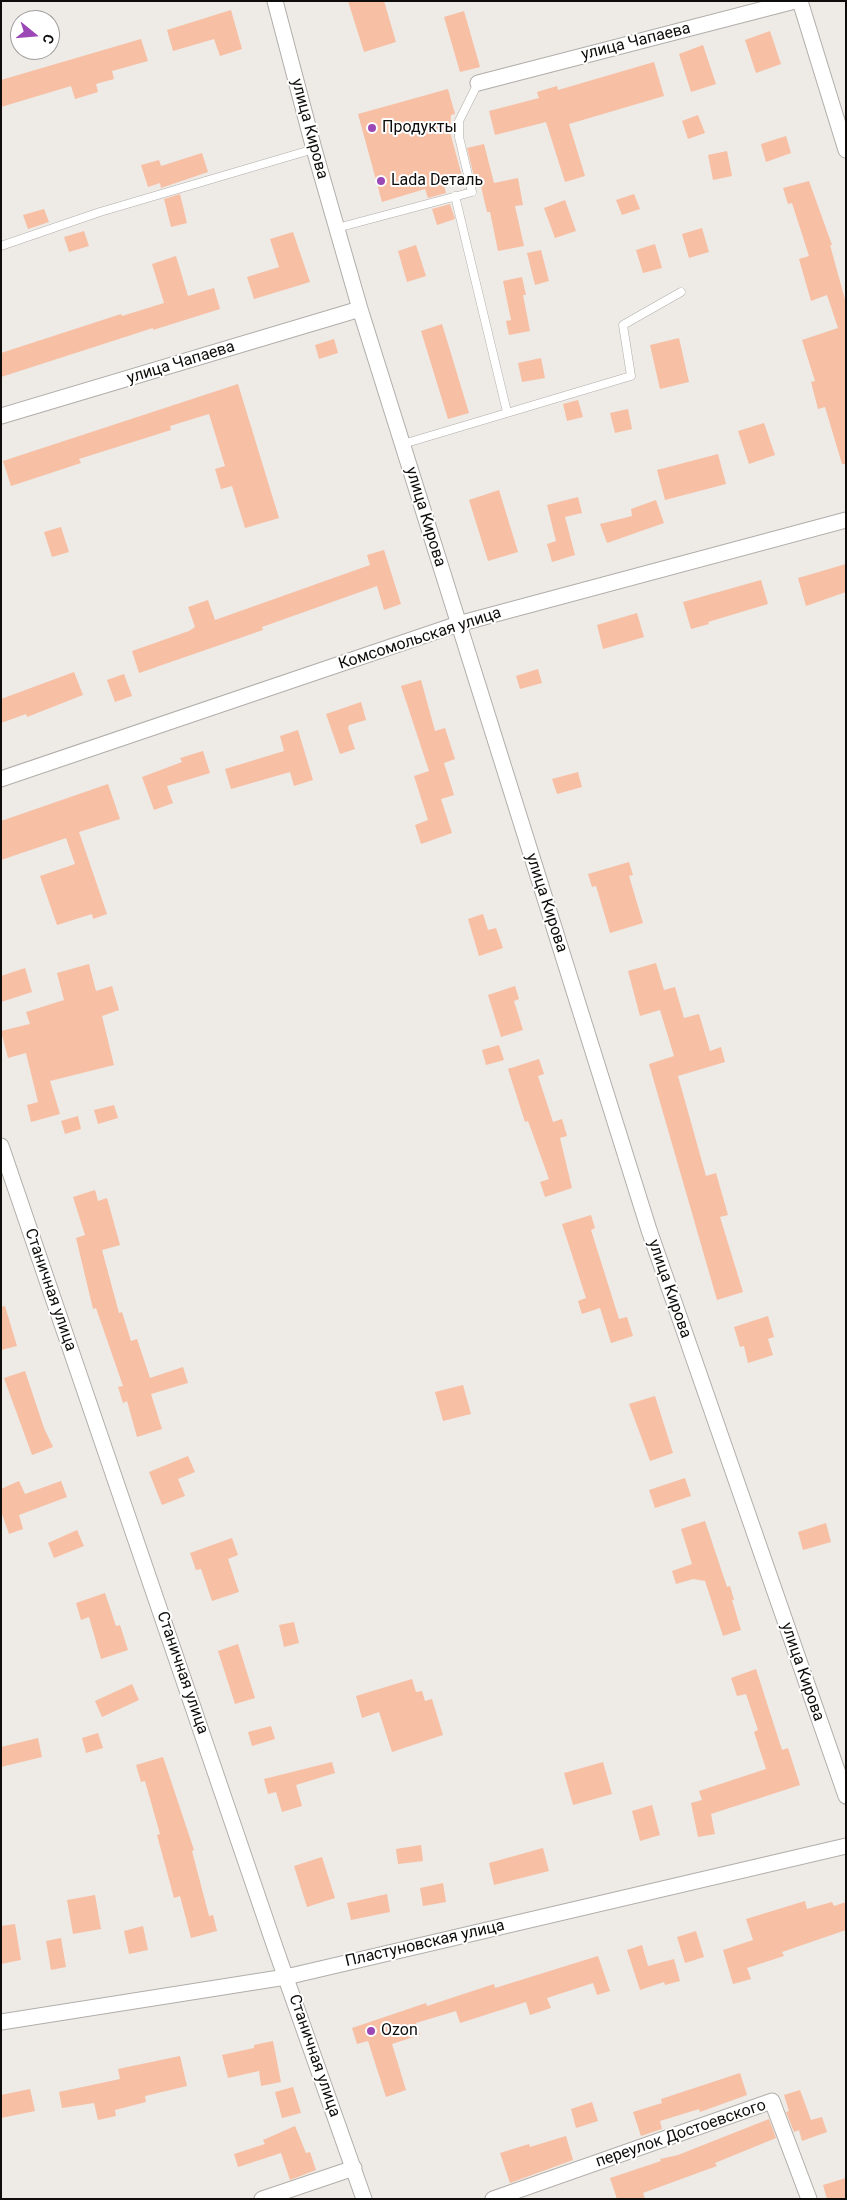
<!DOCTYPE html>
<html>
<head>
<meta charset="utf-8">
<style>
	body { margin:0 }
	#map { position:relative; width:847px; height:2200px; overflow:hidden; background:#eeeae6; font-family:Roboto,sans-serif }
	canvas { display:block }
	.frame { position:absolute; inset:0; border:2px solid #0e0d0b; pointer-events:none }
	.north { position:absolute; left:10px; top:10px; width:50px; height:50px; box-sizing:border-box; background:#fff; border:1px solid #9f9e9d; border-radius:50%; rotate:107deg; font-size:14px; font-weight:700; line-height:20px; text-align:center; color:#0e0d0b }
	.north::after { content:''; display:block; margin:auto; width:18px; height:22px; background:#9b47b5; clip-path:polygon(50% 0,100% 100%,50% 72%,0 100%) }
</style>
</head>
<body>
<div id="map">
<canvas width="847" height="2200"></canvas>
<div class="frame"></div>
<div class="north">С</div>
</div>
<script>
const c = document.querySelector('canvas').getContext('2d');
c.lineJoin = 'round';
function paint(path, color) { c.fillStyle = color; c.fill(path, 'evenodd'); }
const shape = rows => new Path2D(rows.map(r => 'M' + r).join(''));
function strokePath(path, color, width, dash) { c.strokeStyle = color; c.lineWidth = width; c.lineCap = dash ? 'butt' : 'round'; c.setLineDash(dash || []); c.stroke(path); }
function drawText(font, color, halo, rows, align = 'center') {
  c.font = font + ' Roboto,sans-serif'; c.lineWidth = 4; c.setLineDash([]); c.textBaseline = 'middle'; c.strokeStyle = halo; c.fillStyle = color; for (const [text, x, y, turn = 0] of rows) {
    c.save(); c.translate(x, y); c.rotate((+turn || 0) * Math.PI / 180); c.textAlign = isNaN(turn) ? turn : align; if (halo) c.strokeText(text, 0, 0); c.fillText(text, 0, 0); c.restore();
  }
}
paint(shape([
	[348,1,384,1,396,42,364,52],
	[231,10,242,49,220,56,214,39,173,51,167,30],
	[464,11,480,67,460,72,444,17],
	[770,31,781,64,756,73,745,40],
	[141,39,148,61,112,71,114,79,96,84,98,92,75,99,71,86,1,107,1,80],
	[703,45,716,84,691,92,679,54],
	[654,62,664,96,569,124,585,176,565,182,546,122,495,135,489,111,539,98,537,92,557,86,558,90],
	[448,89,455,114,451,115,450,132,463,180,444,185,446,193,428,198,425,189,382,202,358,114],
	[698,115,705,133,688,139,682,121],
	[786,136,791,153,766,162,761,144],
	[484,144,494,183,518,178,523,205,515,206,524,246,498,251,490,212,487,212,480,182,477,183,474,177,467,148],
	[727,151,732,176,713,180,708,155],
	[202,153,208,172,161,188,160,183,148,187,141,165,159,160,161,166],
	[809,181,832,245,830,245,846,303,846,464,842,464,825,407,818,409,811,382,815,381,802,340,838,328,827,295,811,301,799,259,809,256,792,203,788,204,783,188],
	[180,194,187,223,171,227,164,199],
	[634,194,640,209,622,215,616,200],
	[565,200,576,231,555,238,544,208],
	[450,204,455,219,437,225,432,209],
	[44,209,49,222,28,229,23,215],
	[702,228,709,252,689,258,682,234],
	[84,231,89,246,69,252,64,237],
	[293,232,310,282,254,299,247,277,279,267,270,239],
	[655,244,662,268,643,273,636,250],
	[416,245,426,276,407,282,398,251],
	[541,250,549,281,535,285,527,253],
	[176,256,188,296,214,288,220,309,153,330,153,328,1,377,1,353,121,314,122,316,164,303,152,264],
	[522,277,526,295,523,295,530,331,509,335,506,321,511,320,503,281],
	[442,324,469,413,448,419,421,331],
	[679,338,689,382,660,389,650,345],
	[334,339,338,353,319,359,315,345],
	[541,358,545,378,522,382,518,363],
	[238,384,279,518,245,528,232,486,221,489,215,469,225,466,209,414,170,426,171,430,79,459,81,463,11,486,3,461],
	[578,400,583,417,567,421,563,404],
	[628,409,632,429,615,433,610,413],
	[764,423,775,455,749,464,738,431],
	[718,454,726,484,665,500,657,470],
	[499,490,518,552,488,561,469,500],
	[578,497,582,513,565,517,575,555,552,562,547,544,556,541,547,505],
	[656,500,664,523,607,543,600,524,632,516,631,509],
	[61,527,69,552,52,557,44,532],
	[384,550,401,604,384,610,377,586,262,627,263,630,139,673,132,651,189,631,195,627,188,607,208,600,215,620,370,565,367,555],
	[846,564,846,592,806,606,798,578],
	[761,580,768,604,708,622,709,624,691,629,683,602],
	[637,613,644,637,603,649,597,625],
	[538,669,542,683,520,689,516,676],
	[74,672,83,695,27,717,26,714,1,723,1,699],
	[124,674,132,696,115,702,107,680],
	[421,680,435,731,445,728,455,759,444,763,454,795,441,799,452,833,421,844,415,825,428,820,414,776,429,771,401,686],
	[361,702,366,720,349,725,348,728,355,749,340,754,326,714],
	[298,730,313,780,294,786,290,772,231,789,225,769,284,751,280,736],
	[203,751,210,773,167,786,173,803,154,810,142,777,182,762,180,758],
	[578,772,582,787,557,794,552,779],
	[108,784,120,819,79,832,107,914,93,919,92,914,57,925,40,876,75,864,66,838,1,860,1,821],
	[629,862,633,875,629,876,643,923,610,933,596,886,592,887,588,874],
	[483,914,488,930,496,928,503,948,479,956,468,919],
	[656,963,664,990,675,987,684,1018,699,1014,710,1051,721,1047,725,1062,678,1076,706,1176,716,1173,728,1215,720,1217,743,1292,717,1300,649,1064,674,1056,660,1010,640,1016,628,971],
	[89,964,96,991,112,986,119,1010,102,1016,114,1065,50,1081,60,1114,31,1122,27,1105,38,1102,26,1053,8,1058,1,1031,30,1024,26,1012,64,1000,57,973],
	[25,968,32,992,1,1002,1,976],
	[515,986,519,999,514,1001,523,1030,501,1037,488,995],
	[499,1045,504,1060,486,1065,482,1050],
	[539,1059,544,1074,538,1076,553,1122,562,1119,567,1136,560,1138,572,1188,545,1197,540,1182,549,1179,528,1121,525,1122,508,1069],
	[114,1105,118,1118,98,1124,94,1110],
	[78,1116,81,1129,65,1134,61,1121],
	[95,1190,98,1201,107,1198,120,1245,102,1250,119,1313,122,1312,131,1341,137,1339,150,1378,183,1367,188,1383,151,1394,162,1429,137,1437,127,1401,123,1403,118,1387,123,1386,96,1308,93,1309,76,1238,85,1235,73,1197],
	[591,1215,595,1228,591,1230,619,1319,627,1317,633,1336,611,1343,600,1308,582,1314,578,1301,586,1298,562,1224],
	[5,1306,17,1346,1,1350,1,1307],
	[768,1316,774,1337,768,1339,773,1355,748,1363,744,1346,740,1347,734,1327],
	[25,1371,44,1428,53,1447,32,1455,4,1378],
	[463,1385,471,1414,443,1421,435,1392],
	[655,1396,673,1453,650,1461,629,1404],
	[188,1456,195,1472,178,1479,185,1496,162,1505,149,1472],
	[685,1478,691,1496,655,1508,649,1490],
	[19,1481,25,1494,61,1481,67,1497,19,1515,23,1529,9,1534,1,1511,1,1489],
	[705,1521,727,1587,730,1586,734,1600,732,1600,741,1630,723,1636,705,1581,693,1579,676,1584,672,1571,692,1564,681,1529],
	[826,1523,831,1542,803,1550,798,1532],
	[77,1530,84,1546,54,1558,48,1543],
	[232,1538,238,1555,228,1559,239,1592,212,1601,201,1569,196,1570,190,1553],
	[105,1593,116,1626,120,1625,128,1650,101,1659,89,1617,81,1620,76,1603],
	[294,1622,299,1643,284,1647,279,1625],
	[238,1644,255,1698,235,1704,218,1651],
	[756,1669,782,1750,788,1748,800,1785,711,1814,715,1834,698,1837,691,1803,702,1800,699,1791,766,1769,754,1732,758,1730,746,1694,737,1696,731,1678],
	[412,1679,416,1692,422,1691,425,1701,432,1699,443,1735,392,1752,379,1712,362,1718,356,1696],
	[132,1684,139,1700,102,1717,95,1701],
	[271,1726,275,1739,252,1746,248,1732],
	[98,1733,103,1748,86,1753,82,1738],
	[38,1738,42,1757,1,1767,1,1747],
	[163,1757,194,1850,192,1851,209,1916,213,1915,217,1931,191,1938,180,1896,174,1898,157,1835,160,1834,145,1781,141,1782,136,1765],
	[332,1762,335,1773,296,1785,302,1806,282,1812,276,1792,268,1794,264,1779],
	[603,1762,612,1794,573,1805,564,1773],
	[652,1805,660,1835,640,1841,632,1811],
	[421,1845,423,1861,398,1864,396,1849],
	[543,1848,549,1871,494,1885,489,1863],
	[322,1857,335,1898,307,1907,294,1866],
	[443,1883,446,1902,423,1906,420,1888],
	[387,1894,390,1912,351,1920,347,1903],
	[95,1895,101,1929,73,1934,67,1900],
	[805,1901,807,1909,832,1902,834,1906,846,1902,846,1930,782,1952,784,1956,747,1968,751,1979,733,1984,723,1950,753,1940,746,1919],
	[15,1924,21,1960,1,1964,1,1926],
	[143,1926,148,1950,129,1954,124,1931],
	[696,1931,704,1957,685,1963,677,1937],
	[61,1938,66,1967,51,1970,46,1941],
	[642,1945,648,1966,674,1959,680,1981,665,1985,664,1982,640,1990,627,1950],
	[598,1956,610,1991,597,1995,593,1983,547,1998,551,2008,530,2015,526,2002,460,2023,456,2011,416,2023,420,2035,392,2044,406,2090,386,2097,368,2041,357,2044,352,2028,426,2003,427,2006,494,1984,495,1988],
	[273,2041,281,2082,261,2086,259,2071,228,2078,222,2055,254,2048,254,2045],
	[180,2056,187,2086,145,2096,146,2102,115,2110,116,2116,98,2120,94,2103,62,2108,59,2092,120,2079,118,2069],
	[740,2073,747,2095,700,2112,699,2109,660,2121,662,2129,641,2136,633,2112,662,2103,661,2099],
	[293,2087,301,2113,282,2118,275,2092],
	[30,2089,35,2111,1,2118,1,2095],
	[800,2090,811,2120,822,2117,827,2132,802,2141,799,2130,794,2132,786,2112,789,2111,784,2095],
	[592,2102,598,2121,576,2128,571,2109],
	[769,2119,776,2138,715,2163,717,2166,643,2193,645,2199,617,2199,610,2178,661,2161,660,2159,678,2155],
	[295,2126,306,2153,310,2152,316,2170,290,2180,281,2153,238,2167,234,2154,265,2144,263,2140],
	[566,2136,573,2160,510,2183,500,2153,529,2144,530,2147],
	[846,2178,846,2199,827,2199,823,2185]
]), '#f7bfa4');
const service = shape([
	[455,196,507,412],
	[337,228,472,192,459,137,459,121,478,83],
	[1,246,100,212,314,149],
	[403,444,631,376,623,325,681,292]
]);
const minor = shape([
	[275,1,314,149,360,309,649,1230,846,1796],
	[800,1,846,150],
	[478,83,795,1],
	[1,416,360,309],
	[1,779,458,624,846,520],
	[1,1146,276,1950,364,2199],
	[1,2022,286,1977,846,1846],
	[262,2199,354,2168],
	[493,2199,772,2101,809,2199]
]);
strokePath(service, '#b1aeaa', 9);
strokePath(minor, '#b1aeaa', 17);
strokePath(service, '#fff', 8);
strokePath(minor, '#fff', 15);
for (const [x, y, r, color] of [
	[372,128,5,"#9b47b5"],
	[381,181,5,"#9b47b5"],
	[371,2031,5,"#9b47b5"]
]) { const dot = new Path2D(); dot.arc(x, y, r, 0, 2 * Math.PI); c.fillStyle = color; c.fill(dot); strokePath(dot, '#fff', 2); }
drawText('16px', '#0e0d0b', '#fff', [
	["улица Чапаева",636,42,-14],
	["улица Кирова",309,129,75],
	["улица Чапаева",181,363,-17],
	["улица Кирова",425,517,73],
	["Комсомольская улица",420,639,-18],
	["улица Кирова",546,903,72],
	["улица Кирова",669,1289,71],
	["Станичная улица",50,1290,71],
	["улица Кирова",802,1672,71],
	["Станичная улица",182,1673,71],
	["Пластуновская улица",425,1944,-13],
	["Станичная улица",314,2056,71],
	["переулок Достоевского",681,2134,-19]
]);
drawText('16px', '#0e0d0b', '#fff', [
	["Продукты",382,128],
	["Lada Dеталь",391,181],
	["Ozon",381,2031]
], 'left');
</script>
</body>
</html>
